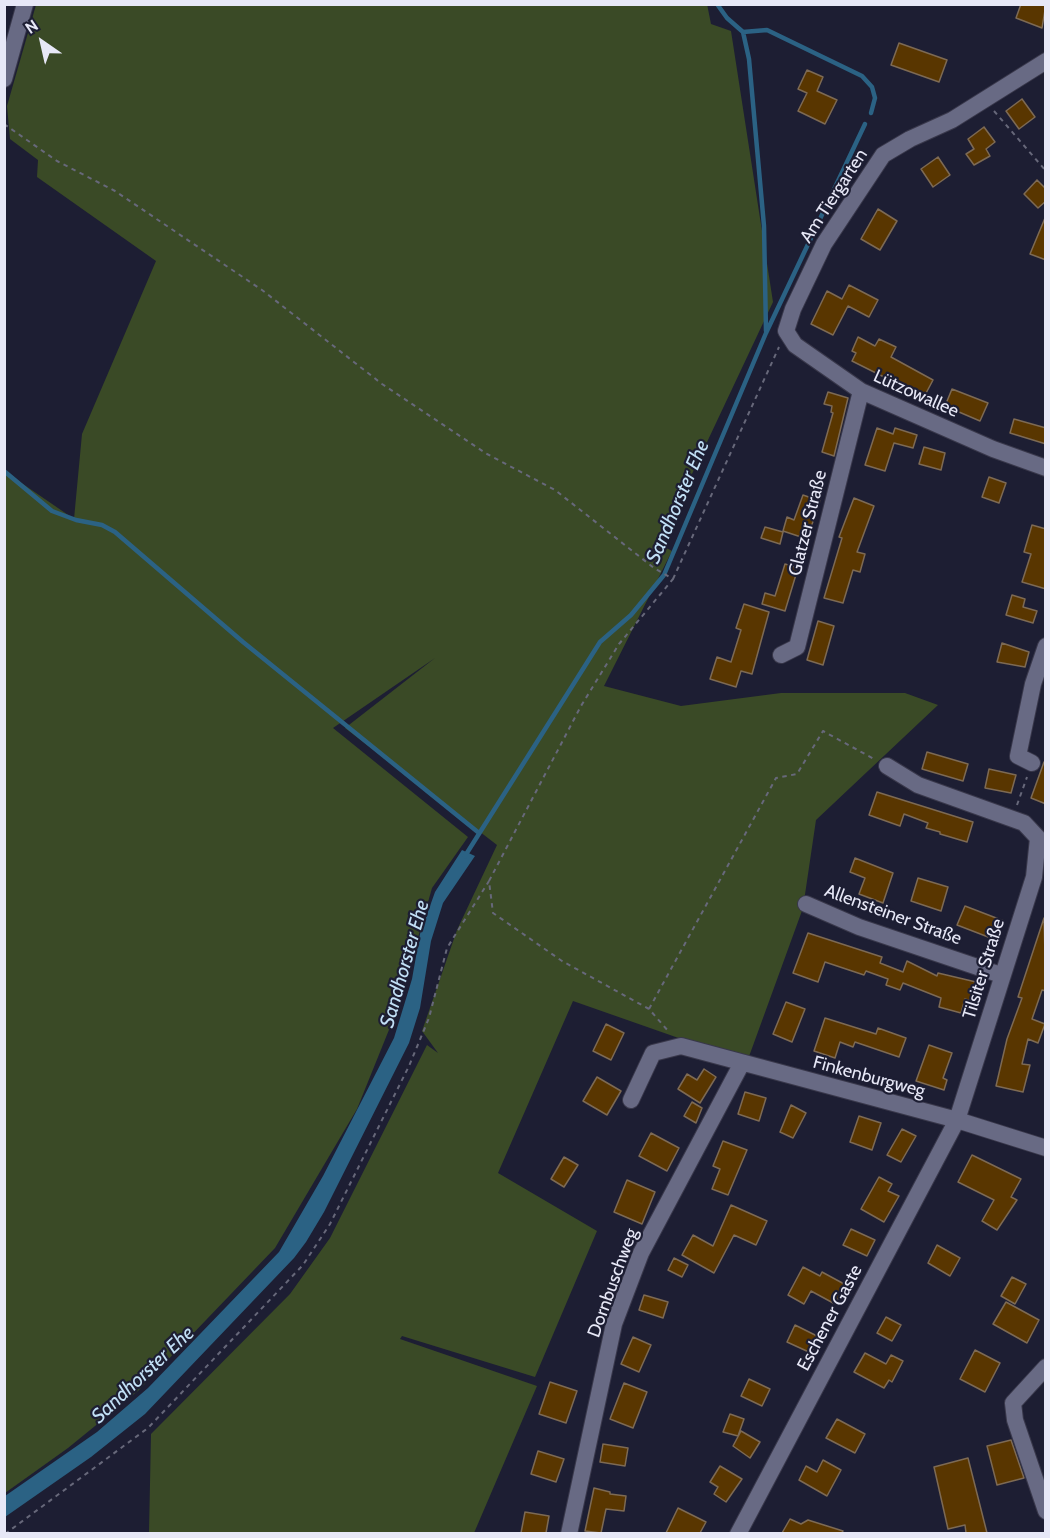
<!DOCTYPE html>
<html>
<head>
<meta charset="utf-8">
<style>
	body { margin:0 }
	#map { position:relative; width:1050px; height:1538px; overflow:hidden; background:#1d1e33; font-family:Cabin,sans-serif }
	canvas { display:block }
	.frame { position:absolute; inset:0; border:6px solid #e7e8f7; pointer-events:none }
	.north { position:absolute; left:12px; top:12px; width:60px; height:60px; -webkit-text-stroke:4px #1d1e33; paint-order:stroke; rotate:326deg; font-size:16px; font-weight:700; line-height:24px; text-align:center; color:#e7e8f7 }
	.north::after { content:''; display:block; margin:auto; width:21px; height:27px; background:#e7e8f7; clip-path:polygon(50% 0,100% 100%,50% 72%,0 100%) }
</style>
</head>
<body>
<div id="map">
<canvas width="1050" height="1538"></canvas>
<div class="frame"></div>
<div class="north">N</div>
</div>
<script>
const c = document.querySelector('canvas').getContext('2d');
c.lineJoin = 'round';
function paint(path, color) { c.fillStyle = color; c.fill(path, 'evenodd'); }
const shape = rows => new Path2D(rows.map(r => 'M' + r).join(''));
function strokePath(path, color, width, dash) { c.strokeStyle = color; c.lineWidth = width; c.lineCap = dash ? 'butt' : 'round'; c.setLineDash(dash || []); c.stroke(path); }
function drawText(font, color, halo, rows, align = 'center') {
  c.font = font + ' Cabin,sans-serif'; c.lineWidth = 4.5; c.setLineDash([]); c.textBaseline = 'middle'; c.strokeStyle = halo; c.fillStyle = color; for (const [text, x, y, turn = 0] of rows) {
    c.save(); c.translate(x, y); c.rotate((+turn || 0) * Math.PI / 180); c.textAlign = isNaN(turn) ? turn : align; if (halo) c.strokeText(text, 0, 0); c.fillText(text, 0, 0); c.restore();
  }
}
paint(shape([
	[707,4,711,24,731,31,773,302,659,544,672,551,604,686,681,706,781,693,905,693,938,705,816,820,803,908,747,1062,573,1001,498,1173,597,1231,535,1377,402,1336,400,1339,537,1386,474,1533,149,1533,151,1434,290,1294,330,1238,427,1045,438,1053,422,1031,457,930,497,845,345,728,435,658,333,728,468,837,432,888,399,1005,357,1109,275,1248,138,1391,68,1448,5,1493,4,471,74,519,82,434,156,261,37,177,38,160,10,139,7,106,36,5]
]), '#3a4a26');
paint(shape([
	[462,850,475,856,443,903,431,941,420,1008,409,1043,324,1212,306,1242,294,1258,145,1414,91,1457,5,1517,5,1496,97,1432,148,1388,279,1252,323,1176,394,1038,412,979,420,934,435,892]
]), '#2b6284');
strokePath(shape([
	[717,4,727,18,743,32,749,59,764,226,766,331],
	[743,32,767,30,862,76,872,87,875,98,871,113],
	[4,471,52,511,76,520,102,525,115,532,243,642,479,833],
	[465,856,600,642,631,615,664,575,766,333,865,124]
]), '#2b6284', 4.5);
const building = shape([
	[1021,4,1046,4,1042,28,1016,18,1021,4],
	[899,43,947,60,939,82,891,65,899,43],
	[807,70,823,77,817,91,837,100,825,124,798,111,807,93,798,89,807,70],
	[1022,99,1035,117,1019,129,1006,111,1022,99],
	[984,127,995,142,986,149,990,156,974,165,966,154,974,149,968,139,984,127],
	[938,157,950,175,933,187,921,169,938,157],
	[1037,180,1046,189,1046,201,1038,208,1024,194,1037,180],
	[878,209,897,221,880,250,861,239,878,209],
	[1045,218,1046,218,1046,260,1030,254,1045,218],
	[849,285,878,300,869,317,848,306,833,335,811,324,827,291,842,299,849,285],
	[858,337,875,346,879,339,896,347,891,357,933,380,924,397,852,361,856,353,852,351,858,337],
	[952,389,988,403,980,421,945,406,952,389],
	[828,392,848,398,834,456,822,452,833,413,831,412,832,406,824,404,828,392],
	[1014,419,1046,428,1046,444,1010,433,1014,419],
	[877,428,893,434,895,428,917,435,913,448,894,443,885,471,865,465,877,428],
	[924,447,945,453,941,470,919,464,924,447],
	[989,477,1006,483,999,503,982,497,989,477],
	[803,495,820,501,807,539,783,531,787,517,794,520,803,495],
	[854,498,874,506,857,552,865,554,860,572,853,570,843,603,824,598,842,538,839,537,854,498],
	[1032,525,1046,529,1046,589,1022,582,1031,554,1024,552,1032,525],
	[765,527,783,532,780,544,761,538,765,527],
	[785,564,798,568,785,611,762,604,765,593,775,596,785,564],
	[1012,595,1025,599,1023,607,1037,611,1033,623,1006,615,1012,595],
	[744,604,769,612,752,674,741,671,736,687,710,679,717,657,731,662,741,630,736,628,744,604],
	[818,621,834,626,823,665,807,660,818,621],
	[1002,643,1029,652,1025,667,997,662,1002,643],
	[927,752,968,764,963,781,922,769,927,752],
	[1044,762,1046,762,1046,804,1031,798,1044,762],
	[989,769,1016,775,1011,793,985,788,989,769],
	[877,792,973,822,967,842,940,834,940,832,926,828,928,823,904,814,900,826,869,815,877,792],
	[855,858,893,873,883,903,859,894,865,878,850,872,855,858],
	[918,878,948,887,941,911,911,901,918,878],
	[965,906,1004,921,996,940,957,925,965,906],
	[1044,918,1046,991,1042,990,1032,1019,1045,1024,1038,1043,1028,1039,1022,1064,1030,1065,1023,1092,996,1086,1007,1039,1022,998,1018,997,1044,918],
	[808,933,882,957,880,963,903,972,907,961,937,976,938,973,976,982,971,1001,965,999,961,1013,939,1007,941,998,903,983,900,990,886,985,888,979,866,971,864,975,825,962,818,982,793,973,808,933],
	[786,1002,805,1009,792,1042,773,1034,786,1002],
	[825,1018,876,1034,878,1028,906,1038,899,1057,855,1042,853,1047,840,1042,835,1058,814,1051,825,1018],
	[606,1024,624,1033,611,1060,593,1051,606,1024],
	[929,1045,952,1053,943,1078,947,1080,944,1090,916,1081,929,1045],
	[704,1069,716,1077,700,1103,678,1089,687,1074,697,1080,704,1069],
	[597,1077,621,1091,607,1115,583,1101,597,1077],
	[745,1092,766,1098,759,1121,738,1114,745,1092],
	[692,1102,702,1108,696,1123,684,1116,692,1102],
	[791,1105,806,1113,793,1138,780,1132,791,1105],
	[859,1116,881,1123,872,1150,850,1142,859,1116],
	[902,1129,916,1136,901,1162,887,1155,902,1129],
	[651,1133,679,1148,667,1171,639,1156,651,1133],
	[723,1141,747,1150,728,1195,712,1189,720,1169,713,1166,723,1141],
	[972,1155,1021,1179,1011,1197,1017,1200,997,1230,982,1221,994,1200,958,1182,972,1155],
	[564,1157,578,1165,564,1187,551,1179,564,1157],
	[879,1177,892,1184,888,1191,899,1196,884,1222,861,1209,879,1177],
	[627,1180,655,1192,642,1224,614,1212,627,1180],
	[731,1205,767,1221,756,1245,734,1235,714,1273,682,1255,693,1235,713,1246,731,1205],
	[851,1229,875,1240,867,1256,843,1245,851,1229],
	[937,1245,960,1258,950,1276,928,1263,937,1245],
	[674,1258,688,1265,682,1277,668,1270,674,1258],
	[803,1267,820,1276,822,1272,846,1285,835,1304,811,1291,804,1304,788,1295,803,1267],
	[1012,1277,1026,1284,1015,1304,1001,1296,1012,1277],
	[644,1295,668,1302,663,1318,639,1310,644,1295],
	[1006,1302,1039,1320,1027,1343,993,1324,1006,1302],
	[886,1317,901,1325,892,1341,877,1333,886,1317],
	[795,1325,819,1337,811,1353,787,1342,795,1325],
	[633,1337,651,1345,639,1372,621,1364,633,1337],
	[975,1350,1000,1363,985,1392,960,1379,975,1350],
	[865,1353,886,1364,891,1355,903,1361,892,1382,889,1380,884,1388,854,1372,865,1353],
	[749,1379,770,1389,762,1406,741,1396,749,1379],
	[550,1382,577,1391,566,1423,539,1414,550,1382],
	[624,1383,647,1392,633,1428,610,1419,624,1383],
	[730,1414,744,1419,738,1436,723,1432,730,1414],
	[837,1419,865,1434,855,1453,826,1438,837,1419],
	[741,1431,760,1442,750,1458,733,1446,741,1431],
	[1011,1440,1024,1478,997,1485,987,1446,1011,1440],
	[603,1444,628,1448,625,1466,600,1462,603,1444],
	[538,1451,564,1459,556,1482,531,1474,538,1451],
	[968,1458,987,1533,966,1533,965,1525,948,1529,934,1467,968,1458],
	[823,1460,841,1470,827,1496,799,1480,806,1466,817,1472,823,1460],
	[720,1466,742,1479,726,1502,714,1494,718,1487,710,1482,720,1466],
	[594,1488,610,1492,610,1494,626,1496,624,1511,606,1509,601,1533,585,1531,594,1488],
	[678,1508,706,1522,700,1533,666,1533,678,1508],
	[525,1512,549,1516,546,1533,521,1533,525,1512],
	[790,1519,801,1524,808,1520,843,1531,842,1533,782,1533,790,1519]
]);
paint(building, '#593600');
strokePath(building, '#7d6a54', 1.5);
const minor = shape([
	[1046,61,952,120,910,139,883,155,824,244,793,309,786,331,795,345,861,391,993,449,1046,468],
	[4,79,25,4],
	[781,655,797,647,861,391],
	[1032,763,1018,756,1033,684,1046,646],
	[806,904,859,927,1001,975],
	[631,1100,653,1053,681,1046,957,1120,1046,1148],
	[1046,1367,1013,1403,1015,1420,1046,1511],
	[569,1534,614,1324,641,1253,742,1063],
	[738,1534,957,1120,1034,877,1038,838,1024,823,918,785,887,766]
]);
strokePath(minor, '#39384b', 18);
strokePath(shape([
	[994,111,1046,171],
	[4,124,57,161,115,191,262,290,382,384,487,454,555,490,654,568,673,579,619,644,581,706,489,881,493,913,562,961,649,1009,669,1032],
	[673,579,779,347],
	[1017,805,1027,777],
	[649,1009,776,778,797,774,823,731,874,759],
	[5,1534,148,1428,303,1265,330,1224,409,1066,429,1018,447,948,489,881]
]), '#67687a', 2, [4.5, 4.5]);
strokePath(minor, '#686a84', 16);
drawText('18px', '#e7e8f7', '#1d1e33', [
	["Am Tiergarten",834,196,-57],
	["Lützowallee",916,394,24],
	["Glatzer Straße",808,523,-76],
	["Allensteiner Straße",893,915,20],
	["Tilsiter Straße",984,969,-73],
	["Finkenburgweg",869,1077,15],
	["Dornbuschweg",613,1283,-70],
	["Eschener Gaste",830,1318,-62]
]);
drawText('italic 20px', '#c2e0f6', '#1d1e33', [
	["Sandhorster Ehe",678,502,-67],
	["Sandhorster Ehe",405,964,-74],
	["Sandhorster Ehe",143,1375,-43]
]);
</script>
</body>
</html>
